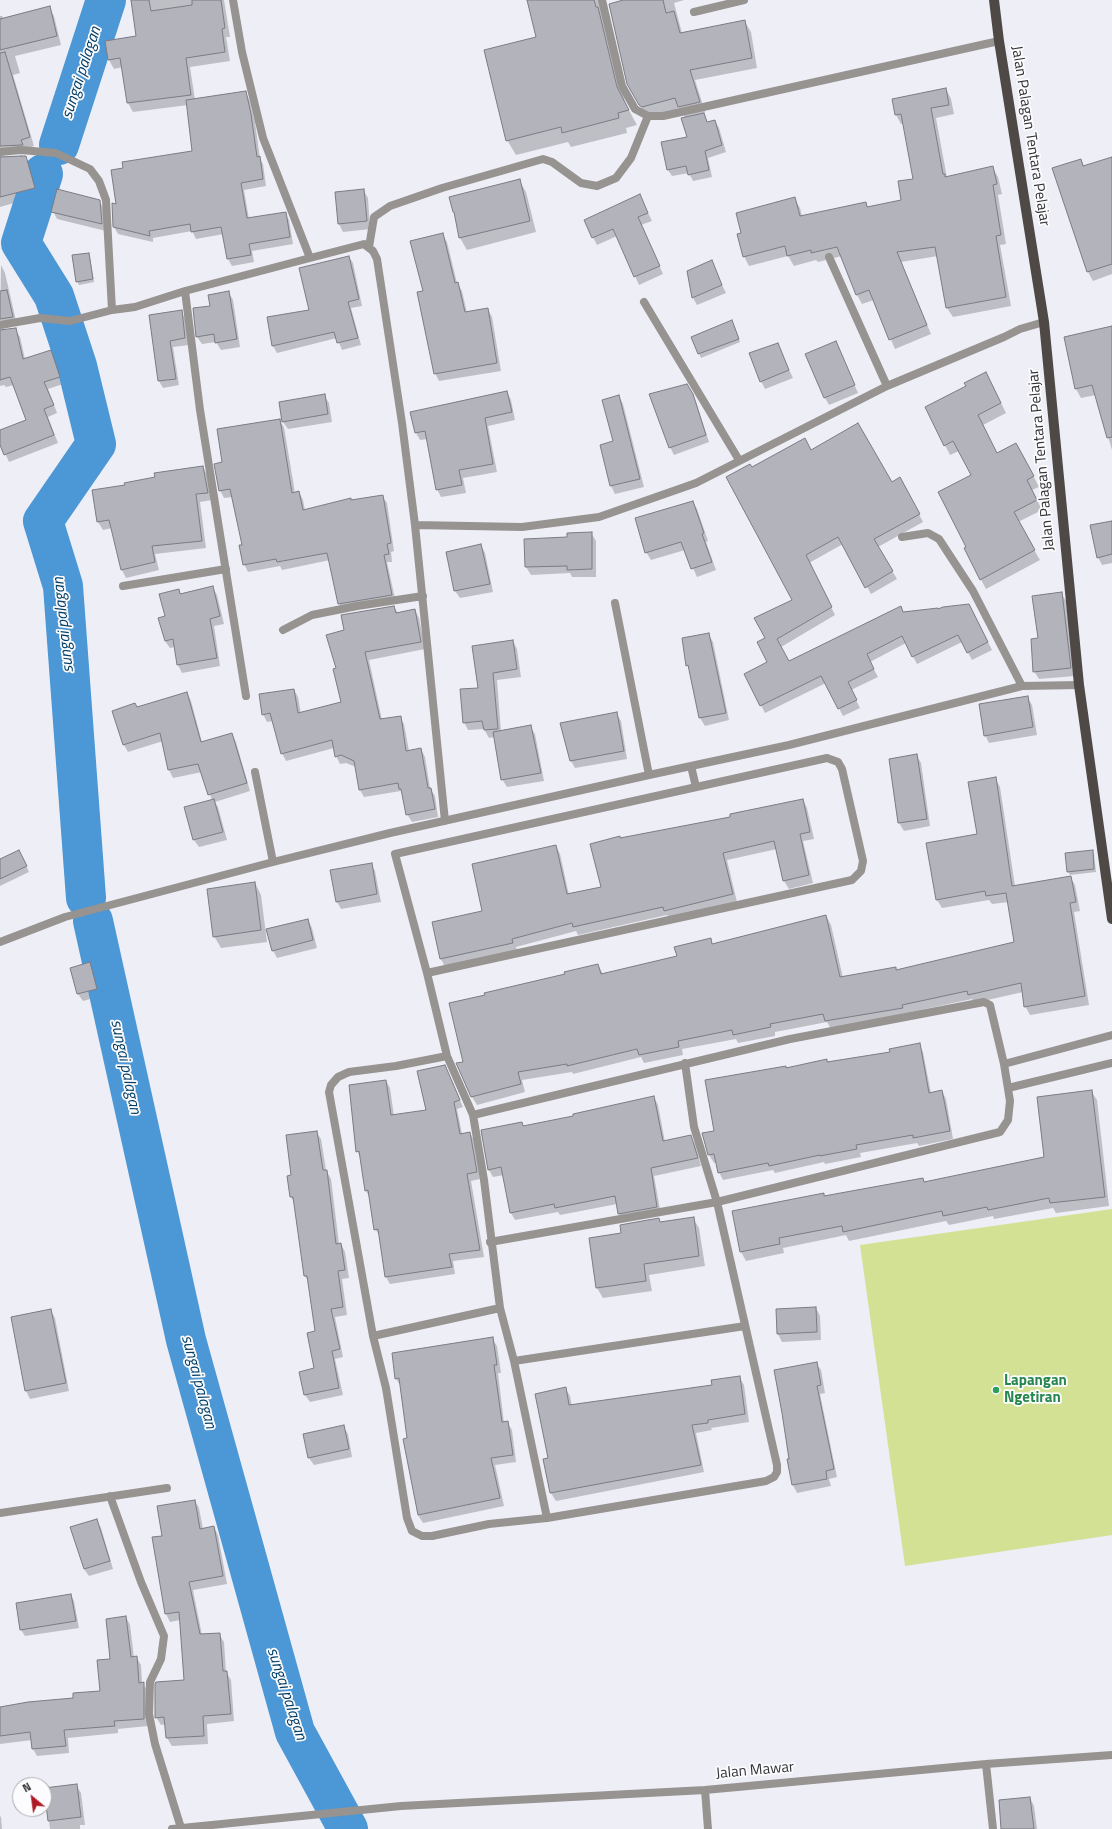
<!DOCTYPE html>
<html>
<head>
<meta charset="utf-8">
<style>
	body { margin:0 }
	#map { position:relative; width:1112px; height:1829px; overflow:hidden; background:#eeeef7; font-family:"Titillium Web",sans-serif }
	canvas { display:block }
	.north { position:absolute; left:12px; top:1777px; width:40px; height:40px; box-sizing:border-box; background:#fcfcfe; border:1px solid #ababae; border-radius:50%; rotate:331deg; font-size:11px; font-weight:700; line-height:16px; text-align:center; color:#323235 }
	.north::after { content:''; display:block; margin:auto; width:14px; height:18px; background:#ae1b27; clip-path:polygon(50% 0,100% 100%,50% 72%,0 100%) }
</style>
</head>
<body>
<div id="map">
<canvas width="1112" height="1829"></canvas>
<div class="north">N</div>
</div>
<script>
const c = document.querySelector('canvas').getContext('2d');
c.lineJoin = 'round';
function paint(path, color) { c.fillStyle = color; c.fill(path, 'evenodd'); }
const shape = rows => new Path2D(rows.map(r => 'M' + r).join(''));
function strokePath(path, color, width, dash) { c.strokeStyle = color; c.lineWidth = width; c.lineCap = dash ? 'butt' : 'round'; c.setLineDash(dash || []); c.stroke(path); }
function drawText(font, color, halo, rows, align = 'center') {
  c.font = font + ' "Titillium Web",sans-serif'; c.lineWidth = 3.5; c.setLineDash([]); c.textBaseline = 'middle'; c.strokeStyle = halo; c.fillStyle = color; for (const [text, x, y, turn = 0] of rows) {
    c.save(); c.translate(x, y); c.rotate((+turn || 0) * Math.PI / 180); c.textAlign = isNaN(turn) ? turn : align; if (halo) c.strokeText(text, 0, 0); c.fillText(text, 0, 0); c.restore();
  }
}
paint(shape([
	[1112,1209,1112,1535,905,1566,860,1245]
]), '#d3e195');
paint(shape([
	[132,0,224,0,230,37,226,37,230,61,190,67,195,100,245,92,249,99,255,122,260,159,263,164,266,186,244,190,249,219,285,213,289,220,293,244,252,251,254,262,232,266,228,259,224,234,196,239,192,231,153,238,153,242,118,234,114,227,117,205,193,152,188,105,133,112,128,103,123,67,114,69,109,60,137,37],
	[528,0,599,0,606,22,625,103,637,125,626,128,627,133,571,147,568,142,516,155,507,140,538,38],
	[626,0,684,0,674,3,682,33,745,22,751,32,757,68,695,80,705,112,703,113,708,123,715,121,719,128,726,152,708,158,712,177,693,181,689,173,672,176,668,170,688,137,685,118,680,108,649,116,646,115,628,84],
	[49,7,54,16,61,45,15,56,20,73,13,75,34,146,4,155,1,158,25,157,30,166,39,196,0,207,0,16,2,16,4,19],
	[946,89,951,99,954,114,936,118,947,178,992,167,998,177,1002,194,998,195,1006,244,1000,245,1011,306,953,317,947,308,938,256,901,262,931,334,895,349,874,300,862,304,857,295,842,256,818,262,816,260,794,266,788,256,749,266,744,256,742,233,794,198,800,208,802,216,865,203,868,207,902,200,914,180,904,124,901,124,896,115],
	[1112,158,1112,274,1093,281,1088,272,1053,169,1081,160,1084,166],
	[519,180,526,192,536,232,467,250,460,238,454,212],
	[363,190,368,198,370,229,343,232,339,224],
	[640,196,652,221,641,225,663,274,639,285,617,236,597,245,593,237],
	[99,201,104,209,106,231,57,219,53,211],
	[442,234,447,242,457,283,462,291,467,313,488,310,492,317,501,371,439,381,435,373,424,291],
	[88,254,90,257,94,282,79,285,77,281],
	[349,257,353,263,362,306,351,308,361,345,342,350,337,338,277,353,273,346,269,318,310,310],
	[711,262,726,293,697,305,693,298],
	[1,265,5,273,17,325,0,330],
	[229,293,233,300,240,347,221,350,216,342,202,344,197,337,211,307],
	[181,311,185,318,189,345,173,347,179,385,163,388,159,381,150,316],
	[733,324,740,342,701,358,692,338],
	[1112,327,1112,450,1096,395,1081,398,1076,389,1065,338],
	[15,329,20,337,25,359,51,351,55,359,63,384,48,389,57,413,48,417,58,443,9,462,0,442,0,431,27,421,14,385,6,387,4,385,0,386,0,332],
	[836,342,858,393,829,405,825,398],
	[777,344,793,378,765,389,761,381],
	[991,383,1006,413,983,425,997,454,1022,454,1039,487,1032,490,1042,510,1018,522,1040,560,986,589,965,549,967,548,972,475,959,451,950,455,945,445],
	[686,385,696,402,709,442,674,455,670,447],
	[507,392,511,400,515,420,488,426,497,472,463,478,466,493,441,497,437,489,428,439,420,440,416,433],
	[324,395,329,403,332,422,288,429,283,422],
	[619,396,623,404,644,487,615,494,611,486,601,446,614,442],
	[279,420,284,427,295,493,299,492,303,500,305,510,382,496,387,503,394,551,391,552,392,562,387,562,396,603,344,611,339,604,330,560,282,570,280,566,248,572,244,564,244,546,232,497,224,498,220,490,223,463],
	[811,451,891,483,904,486,923,522,878,547,897,579,871,594,843,544,809,563,835,615,781,647,789,662,901,607,904,613,938,610,973,612,992,650,972,660,962,642,917,664,906,643,870,662,878,677,851,690,860,708,843,716,826,683,765,713,745,674,768,663,766,639,793,600,751,468],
	[203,467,207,475,212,500,200,502,206,548,155,554,159,570,126,578,122,570,112,528,103,530,98,522,126,486],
	[693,502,697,509,708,541,706,542,716,570,697,577,685,550,651,560,646,552],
	[1112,522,1112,563,1102,565,1098,557],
	[591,533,596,541,596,577,572,577,570,573,531,575,526,567,568,538],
	[481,545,485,553,493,592,460,598,455,591],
	[212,587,217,595,224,624,214,626,220,666,182,673,178,665,175,647,170,648,165,641,166,617,178,590,181,595],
	[1061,593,1066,601,1075,676,1039,679,1034,671,1039,639],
	[394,607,398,613,415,610,419,618,425,649,369,660,382,720,400,717,404,724,409,751,421,749,425,757,430,788,435,796,438,817,412,822,407,814,404,797,401,791,364,797,360,790,356,767,346,763,340,764,336,756,334,748,286,761,282,753,273,721,267,722,263,714,294,690,298,697,301,714,342,702,337,669,345,630],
	[708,634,713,642,729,720,705,726,700,718,690,671,687,665,683,639],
	[513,641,517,649,521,677,497,680,501,732,530,727,535,734,544,781,507,787,502,779,495,737,489,738,484,729,468,730,464,722,479,689],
	[187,693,191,701,202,742,232,734,236,742,250,791,215,802,218,807,227,840,199,847,194,840,212,800,202,772,173,778,169,770,163,741,128,752,124,745,137,708],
	[1027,697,1032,705,1037,735,989,743,985,735],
	[616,713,621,721,627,759,575,768,571,761],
	[917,756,921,763,930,826,904,831,899,823],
	[995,778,1000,787,1015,886,1070,877,1075,885,1080,911,1074,912,1089,1005,1030,1015,1025,1006,1023,992,974,1003,972,999,831,1029,827,1022,775,1032,775,1036,738,1043,736,1039,682,1049,683,1055,644,1063,641,1057,573,1074,572,1072,522,1080,525,1092,477,1105,472,1097,464,1063,566,975,598,965,603,974,678,957,710,940,713,945,826,916,831,925,843,978,895,968,897,971,1015,942,1009,902,992,904,989,900,942,908,937,900,927,844,978,834],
	[803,800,807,808,814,839,803,841,813,883,789,889,784,881,777,849,727,860,737,902,669,918,667,915,578,935,576,931,516,947,517,950,445,967,441,959,433,923,483,912,556,846,560,854,569,895,602,888,620,839,732,818],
	[1092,851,1094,854,1096,872,1070,875,1068,871],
	[22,856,29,872,0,886,0,861],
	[371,864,375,871,381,902,341,909,337,902],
	[255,883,261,895,267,942,221,948,214,936],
	[308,920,312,928,317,948,277,958,273,950],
	[89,963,94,971,101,996,83,1001,78,994],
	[919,1044,923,1052,931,1093,942,1091,946,1099,953,1139,919,1146,917,1143,860,1153,861,1157,825,1164,824,1162,775,1173,773,1170,723,1180,719,1172,716,1162,714,1163,709,1155,703,1134,715,1131,786,1069,826,1060,828,1063,891,1053],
	[445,1067,463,1107,457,1109,462,1134,470,1133,474,1140,480,1179,471,1181,484,1257,453,1261,455,1274,390,1284,386,1277,380,1236,375,1229,370,1198,366,1191,361,1158,357,1151,386,1081,390,1088,394,1116,427,1111],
	[1091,1091,1097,1100,1109,1206,1056,1213,1053,1208,994,1219,993,1216,949,1225,946,1221,849,1241,846,1235,783,1248,784,1253,746,1261,741,1252,823,1194,825,1197,923,1179,925,1183,1045,1158],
	[654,1097,658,1105,665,1142,690,1137,695,1144,701,1166,654,1176,661,1215,623,1221,619,1214,617,1204,560,1215,558,1212,515,1220,511,1213,504,1175,493,1177,489,1170,521,1123,524,1127,574,1117],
	[316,1132,321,1139,326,1170,331,1179,339,1244,341,1244,345,1252,349,1278,342,1279,347,1315,335,1317,343,1357,335,1359,343,1395,310,1402,305,1395,315,1369,316,1332,309,1282,305,1276,295,1204,291,1197,293,1176],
	[693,1218,699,1228,705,1266,649,1275,652,1291,603,1298,597,1288,590,1238,622,1234,658,1219,661,1223],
	[816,1308,820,1316,821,1340,782,1342,778,1334],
	[51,1311,55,1318,69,1391,30,1399,26,1391],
	[492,1339,497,1346,501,1373,498,1373,504,1423,507,1422,512,1430,516,1462,495,1465,504,1506,423,1523,418,1515,404,1440,408,1439,401,1386,396,1379],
	[816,1363,821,1370,825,1393,820,1394,837,1477,829,1479,831,1486,797,1493,793,1485,788,1460,790,1459],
	[739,1377,744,1385,749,1422,711,1428,712,1430,696,1433,704,1472,556,1501,551,1493,544,1459,549,1458,565,1388,570,1396,572,1406,713,1385],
	[343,1426,348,1434,352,1457,314,1465,309,1458],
	[195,1501,199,1508,203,1529,214,1527,218,1535,227,1584,193,1590,202,1635,219,1634,224,1642,226,1672,231,1680,234,1721,207,1724,208,1744,172,1746,167,1738,166,1724,161,1725,156,1717,185,1681,180,1620,170,1622,166,1614,163,1536],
	[96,1520,101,1528,113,1569,89,1576,84,1569],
	[71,1595,74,1601,79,1628,25,1636,21,1630,17,1604],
	[126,1617,130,1625,134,1658,136,1657,141,1665,142,1683,148,1691,148,1726,118,1729,118,1733,68,1738,69,1753,37,1756,33,1749,32,1740,0,1744,0,1708,74,1699,101,1692],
	[76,1785,81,1793,85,1825,80,1825,80,1829,50,1829,45,1789],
	[1030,1798,1034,1806,1037,1829,1002,1829],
	[0,1816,1,1817,2,1829,0,1829]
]), '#0003');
strokePath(shape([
	[59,145,106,0],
	[43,174,21,243,54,296,77,366,96,444,43,521,63,586,86,898],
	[93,921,186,1340,295,1732,348,1829]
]), '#4c97d5', 40);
const building = shape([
	[131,0,149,0,151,11,192,5,192,0,221,0,225,28,222,29,225,52,186,58,191,95,127,103,120,58,108,60,105,41,136,36,131,0],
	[527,0,594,0,596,7,598,7,617,87,629,110,618,113,619,118,562,133,561,127,506,141,484,50,536,37,527,0],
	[623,0,663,0,666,13,674,11,680,33,745,20,752,58,690,70,700,102,678,107,675,98,642,107,639,105,627,84,609,4,623,0],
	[50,6,57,36,0,50,0,19,50,6],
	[5,52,30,137,21,140,23,145,0,146,0,53,5,52],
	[946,88,949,105,931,108,943,174,945,174,945,177,993,166,997,184,993,185,1001,235,996,236,1006,297,946,308,935,247,897,252,927,325,889,340,869,290,856,295,837,247,811,253,811,250,787,256,785,246,743,257,737,234,741,233,736,213,795,197,800,216,866,202,867,207,901,200,898,181,913,179,901,114,895,115,892,99,946,88],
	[246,91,251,114,257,157,260,156,263,179,241,183,247,218,286,212,290,237,249,244,251,255,227,259,221,227,191,232,190,224,149,231,150,236,113,227,112,203,116,204,111,170,123,168,122,162,192,151,186,100,246,91],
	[704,113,707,122,715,120,722,145,705,151,709,170,688,175,686,166,667,170,661,142,687,137,681,118,704,113],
	[21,156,26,156,35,188,0,197,0,157,21,156],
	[1112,157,1112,264,1087,272,1052,168,1081,159,1083,166,1112,157],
	[520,179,530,221,459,238,454,212,453,212,449,197,520,179],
	[57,189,100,200,102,224,51,212,57,189],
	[364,189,367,221,338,224,335,192,364,189],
	[640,194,648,213,638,217,660,266,634,277,613,229,592,238,584,220,640,194],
	[443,233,455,283,458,282,465,312,488,308,497,363,434,374,417,292,423,291,410,241,443,233],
	[89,253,93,279,76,282,72,255,89,253],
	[349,256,359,299,348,302,358,338,337,343,334,332,272,346,267,317,309,310,299,268,349,256],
	[712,260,722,285,692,298,687,271,712,260],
	[7,290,13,317,0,319,0,291,7,290],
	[229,291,237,339,215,343,214,334,196,337,193,308,210,306,208,295,229,291],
	[182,310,185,338,170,341,176,379,158,381,149,315,182,310],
	[732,320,739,339,698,354,691,337,732,320],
	[1112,326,1112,437,1107,438,1092,385,1075,389,1064,337,1112,326],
	[16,328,23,359,51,350,60,377,44,382,54,405,44,409,54,435,4,455,0,445,0,430,26,420,10,377,0,380,0,330,16,328],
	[836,341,855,385,824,398,805,354,836,341],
	[778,343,789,370,760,382,749,353,778,343],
	[986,372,1001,403,978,415,997,453,1016,443,1034,476,1027,480,1037,500,1014,512,1035,550,980,580,964,548,966,547,938,492,971,475,953,441,944,446,925,407,966,386,964,383,986,372],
	[687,384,693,394,706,435,669,448,649,394,687,384],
	[507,391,512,412,485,418,493,464,459,470,462,485,436,490,425,431,415,433,410,412,507,391],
	[325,394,328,414,282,422,279,402,325,394],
	[619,395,640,479,610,486,600,445,613,441,602,400,619,395],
	[280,419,292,493,299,491,303,510,351,498,351,500,383,495,391,543,387,544,389,554,384,555,392,595,338,604,327,553,277,562,276,559,243,565,239,545,242,545,230,489,219,491,214,464,222,462,217,429,280,419],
	[858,423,892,482,900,477,920,514,874,539,893,571,865,588,838,537,806,555,832,607,777,639,789,661,901,606,903,612,938,608,938,609,943,607,969,604,988,642,967,653,958,635,912,657,902,636,867,654,874,669,848,682,857,700,838,709,821,676,760,706,744,674,767,662,757,642,765,638,754,618,792,600,726,477,750,464,752,467,805,438,811,450,858,423],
	[203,466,208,493,196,494,202,541,152,546,155,562,121,570,109,520,97,522,92,490,125,485,124,483,155,477,154,473,203,466],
	[693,501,704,533,702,534,712,562,691,569,681,542,645,553,635,518,693,501],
	[1112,521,1112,554,1097,558,1090,525,1112,521],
	[592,532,592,569,567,570,567,566,525,567,524,539,567,537,567,533,592,532],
	[481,544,490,584,454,591,446,552,481,544],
	[213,586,220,616,210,619,217,658,177,665,173,639,165,641,158,618,165,616,159,594,179,589,180,594,213,586],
	[1062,592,1071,668,1033,672,1031,639,1038,638,1032,596,1062,592],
	[394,606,396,613,415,609,421,642,365,652,380,719,401,716,406,751,421,748,428,788,431,788,435,809,406,815,401,789,399,789,398,783,359,790,354,761,341,755,335,757,332,740,281,754,270,713,262,715,259,694,294,689,298,713,341,702,333,669,336,668,326,635,344,630,341,615,394,606],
	[709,633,726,713,699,718,688,665,686,666,682,638,709,633],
	[513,640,517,669,493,673,498,729,484,730,482,721,463,723,460,689,478,688,472,646,513,640],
	[187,692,201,742,232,733,247,783,208,795,198,764,168,770,160,733,123,745,112,711,135,703,137,707,187,692],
	[1028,696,1033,727,984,736,979,704,1028,696],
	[617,712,624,751,570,761,560,723,617,712],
	[531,725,541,773,501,780,493,732,531,725],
	[917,754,927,819,898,823,889,759,917,754],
	[996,777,1012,886,1071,876,1076,902,1070,903,1085,996,1024,1007,1021,983,968,995,967,991,902,1005,903,1008,825,1021,823,1014,770,1024,771,1027,733,1035,732,1030,678,1041,679,1047,639,1055,637,1049,567,1066,567,1064,518,1072,521,1084,471,1097,456,1063,463,1062,449,1003,485,995,484,993,565,974,564,972,598,964,601,974,677,956,674,947,711,938,712,944,826,915,840,977,896,967,896,970,1014,942,1006,893,986,896,985,891,936,900,926,843,977,834,968,782,996,777],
	[214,799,223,832,193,840,184,807,214,799],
	[803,799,810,832,800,834,809,875,783,881,774,841,723,853,733,894,664,911,663,907,573,927,572,923,512,939,513,943,440,959,432,922,482,911,472,864,556,845,567,894,601,887,590,844,620,836,620,838,730,817,730,814,803,799],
	[19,850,27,866,0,879,0,859,19,850],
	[1093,850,1094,869,1067,872,1065,853,1093,850],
	[372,863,377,894,336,902,330,870,372,863],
	[255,882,261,930,213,937,207,889,255,882],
	[308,919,313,940,272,951,266,929,308,919],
	[90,962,97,989,77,994,70,968,90,962],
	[920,1043,929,1093,942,1090,950,1131,913,1138,913,1135,856,1145,857,1149,820,1156,820,1155,769,1166,768,1163,718,1173,714,1154,708,1155,702,1133,714,1131,705,1080,786,1066,786,1068,827,1059,827,1062,890,1052,889,1049,920,1043],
	[445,1065,460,1100,454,1102,460,1134,470,1132,477,1172,467,1174,480,1250,449,1254,452,1267,385,1277,378,1229,374,1230,368,1190,365,1191,359,1151,356,1152,349,1085,386,1080,391,1115,426,1110,417,1071,445,1065],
	[1092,1090,1105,1197,1050,1203,1049,1198,988,1210,987,1207,943,1216,942,1211,843,1232,842,1226,779,1238,780,1244,740,1252,732,1211,824,1193,824,1196,923,1178,924,1182,1044,1157,1037,1097,1092,1090],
	[654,1096,663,1141,691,1135,698,1158,651,1168,657,1207,618,1214,615,1196,555,1208,554,1204,510,1213,501,1167,488,1170,481,1130,522,1122,523,1126,573,1116,573,1114,654,1096],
	[317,1131,323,1170,327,1170,336,1244,341,1243,345,1270,338,1271,343,1307,331,1309,340,1349,332,1351,339,1388,304,1395,299,1372,314,1368,307,1333,315,1331,307,1276,304,1276,293,1197,290,1197,287,1176,291,1175,286,1135,317,1131],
	[694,1217,699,1256,644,1264,646,1281,596,1288,589,1238,621,1233,620,1225,659,1218,660,1222,694,1217],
	[816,1307,817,1332,777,1334,776,1309,816,1307],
	[51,1309,66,1383,25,1391,11,1317,51,1309],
	[493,1337,497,1365,494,1365,502,1422,508,1421,513,1455,491,1458,500,1498,418,1515,403,1439,407,1438,399,1378,395,1379,392,1353,493,1337],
	[817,1362,821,1385,817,1386,834,1469,826,1471,827,1479,792,1485,787,1459,789,1459,782,1413,774,1370,817,1362],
	[740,1376,745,1414,708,1420,708,1423,692,1425,701,1465,550,1493,543,1459,548,1458,535,1394,566,1387,569,1405,712,1385,711,1380,740,1376],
	[344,1425,349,1449,308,1458,303,1434,344,1425],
	[195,1500,200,1529,214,1526,223,1576,189,1582,200,1634,220,1633,223,1671,227,1671,231,1714,203,1716,204,1736,166,1738,164,1717,155,1718,155,1683,156,1682,184,1680,179,1612,165,1614,152,1537,162,1536,157,1506,195,1500],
	[97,1519,110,1561,84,1569,70,1527,97,1519],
	[71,1594,76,1621,20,1630,16,1603,71,1594],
	[126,1616,131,1657,137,1656,139,1683,144,1682,144,1719,114,1721,115,1726,64,1730,66,1746,32,1749,30,1732,0,1736,0,1707,28,1702,73,1698,73,1693,100,1691,97,1660,110,1659,106,1619,126,1616],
	[77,1784,81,1817,48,1821,44,1788,77,1784],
	[1030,1797,1034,1829,1001,1829,999,1800,1030,1797]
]);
paint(building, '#b3b3bb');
strokePath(building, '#7b7b83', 1);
strokePath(shape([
	[233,0,242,52,263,138,310,258,364,244,373,251,377,259,402,423,415,525,445,821],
	[602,0,622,86,635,109,648,116,663,116,999,41],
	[694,12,744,0],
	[0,152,21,150,56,153,90,169,99,181,106,200,112,310],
	[369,247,374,217,390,206,442,188,543,159,552,162,581,183,597,186,616,178,631,158,648,116],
	[829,257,887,386],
	[185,291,200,410,246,696],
	[644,302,739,460],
	[0,325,40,318,70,321,112,310,135,307,185,291,310,258],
	[415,525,522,527,599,517,696,483,887,386,1004,337,1020,329,1044,322],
	[902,537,928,533,939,539,973,591,1022,686],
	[123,586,226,569],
	[615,603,649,775],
	[283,630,312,615,357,606,423,596],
	[691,766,696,787],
	[255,772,273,862],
	[0,942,65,917,273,862,390,833,649,775,789,745,1022,686,1079,685],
	[427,973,852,880,861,871,863,861,842,769,838,762,827,758,395,854,427,973,447,1056,473,1115,484,1180,500,1308,514,1361,547,1518],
	[447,1056,396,1066,349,1072,338,1077,331,1085,329,1092,373,1336,386,1388,407,1518,412,1531,422,1536,432,1536,489,1524,547,1518,766,1481,774,1477,777,1472,777,1465,717,1202,694,1127,685,1063],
	[1004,1064,1112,1035],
	[1008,1088,1112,1063],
	[473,1115,790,1039,984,1002,990,1005,1004,1064,1010,1101,1008,1120,1000,1132,717,1202,490,1242],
	[373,1336,500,1308],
	[514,1361,745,1326],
	[110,1496,141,1582,164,1636,161,1659,150,1682,149,1714,155,1744,181,1828],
	[0,1513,167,1488],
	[986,1764,993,1829],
	[705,1790,708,1829],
	[172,1829,401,1806,705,1790,986,1764,1112,1755]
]), '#969390', 8);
strokePath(shape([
	[994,0,999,41,1044,322,1079,685,1112,919]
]), '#4e4945', 10);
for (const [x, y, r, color] of [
	[996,1390,4,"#2e9e5b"]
]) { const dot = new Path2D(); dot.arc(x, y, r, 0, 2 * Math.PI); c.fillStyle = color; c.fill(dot); strokePath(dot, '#fcfcfe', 1.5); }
drawText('15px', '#323235', '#fcfcfe', [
	["Jalan Palagan Tentara Pelajar",1030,136,81],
	["Jalan Palagan Tentara Pelajar",1042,460,-95],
	["Jalan Mawar",755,1771,-5]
]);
drawText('bold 15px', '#27864d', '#fcfcfe', [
	["Lapangan",1004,1381],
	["Ngetiran",1004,1398]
], 'left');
drawText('italic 16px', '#003d66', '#fcfcfe', [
	["sungai palagan",82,73,-72],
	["sungai palagan",64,625,-96],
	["sungai palagan",125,1067,78],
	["sungai palagan",198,1382,75],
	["sungai palagan",286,1694,72]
]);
</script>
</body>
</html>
